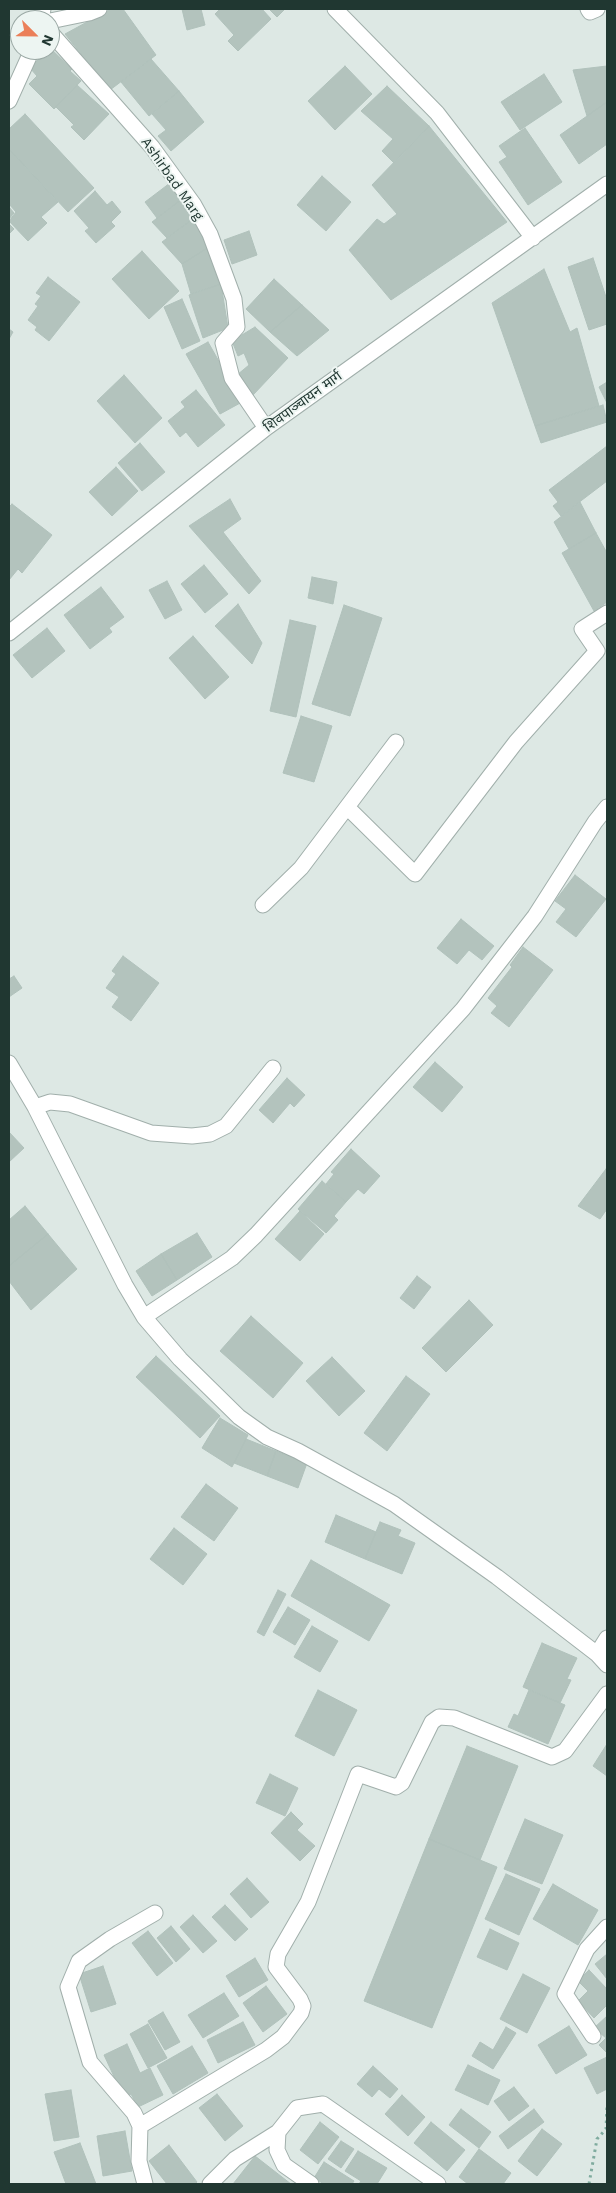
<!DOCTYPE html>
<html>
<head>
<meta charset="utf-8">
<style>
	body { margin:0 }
	#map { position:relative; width:616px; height:2193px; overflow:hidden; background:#dde8e4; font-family:"Work Sans",sans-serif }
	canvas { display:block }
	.frame { position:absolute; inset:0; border:10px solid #203731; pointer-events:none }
	.north { position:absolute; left:10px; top:10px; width:50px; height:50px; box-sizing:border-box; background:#edf5f2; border:1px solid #9ba9a5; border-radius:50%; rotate:113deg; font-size:14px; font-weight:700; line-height:20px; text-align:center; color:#203731 }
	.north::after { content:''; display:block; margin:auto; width:18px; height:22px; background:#eb7f59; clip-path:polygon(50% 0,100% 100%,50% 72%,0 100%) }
</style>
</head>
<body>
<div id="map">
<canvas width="616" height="2193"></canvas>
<div class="frame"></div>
<div class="north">N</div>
</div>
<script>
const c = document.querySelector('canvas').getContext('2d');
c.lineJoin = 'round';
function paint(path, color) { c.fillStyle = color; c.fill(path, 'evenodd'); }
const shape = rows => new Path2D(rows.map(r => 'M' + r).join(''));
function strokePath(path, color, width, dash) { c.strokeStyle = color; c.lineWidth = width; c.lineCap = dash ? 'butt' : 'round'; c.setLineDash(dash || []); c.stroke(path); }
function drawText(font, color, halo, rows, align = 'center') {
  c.font = font + ' "Work Sans","Noto Sans Devanagari",sans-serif'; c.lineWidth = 4; c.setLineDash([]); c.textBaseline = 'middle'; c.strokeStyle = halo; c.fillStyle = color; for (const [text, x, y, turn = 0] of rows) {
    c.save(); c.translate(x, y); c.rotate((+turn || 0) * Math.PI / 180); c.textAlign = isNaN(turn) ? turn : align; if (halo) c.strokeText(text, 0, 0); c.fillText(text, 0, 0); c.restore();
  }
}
const building = shape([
	[111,9,123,9,156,55,110,90,65,34,111,9],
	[182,9,201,9,205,25,187,30,182,9],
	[220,9,262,9,271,19,238,51,228,41,234,35,215,14,220,9],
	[269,9,285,9,277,17,269,9],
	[50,48,72,69,70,71,81,81,54,109,29,84,37,76,30,68,50,48],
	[151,59,179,91,149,116,121,82,151,59],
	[345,66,372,94,335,130,308,101,345,66],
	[607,66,607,102,587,116,573,70,607,66],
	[544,74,562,102,520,130,501,102,544,74],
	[77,85,109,114,84,140,71,127,74,125,56,107,77,85],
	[387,86,429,126,394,163,382,151,393,139,361,111,387,86],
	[179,91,204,122,171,151,158,136,166,130,152,114,179,91],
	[607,102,607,144,579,164,560,135,607,102],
	[25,114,94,188,68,212,9,149,9,129,25,114],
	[429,126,507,222,391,300,349,250,377,219,384,224,397,214,372,185,429,126],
	[525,128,562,182,528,205,499,162,507,157,499,146,525,128],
	[9,149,58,202,41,217,47,223,28,241,9,221,16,212,9,204,9,149],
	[322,176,351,202,326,231,297,205,322,176],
	[170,183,182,199,157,218,145,202,170,183],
	[95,191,107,205,112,201,121,212,111,222,115,226,96,243,85,231,89,228,74,211,95,191],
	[182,199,194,218,167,238,152,222,182,199],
	[9,207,14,213,9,219,9,207],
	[194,218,209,247,182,264,162,242,194,218],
	[9,224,14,229,9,234,9,224],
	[249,231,257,255,232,264,224,240,249,231],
	[209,247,221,284,191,294,182,264,209,247],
	[142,251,179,291,149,319,112,279,142,251],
	[593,258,607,300,607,324,589,330,568,267,593,258],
	[544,269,570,332,577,328,599,406,535,426,492,303,544,269],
	[48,277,80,302,49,341,35,330,37,327,28,320,38,306,35,304,41,296,36,293,48,277],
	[274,279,302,305,270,332,246,309,274,279],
	[221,284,228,328,203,338,189,295,221,284],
	[182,299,200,341,182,349,164,307,182,299],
	[302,305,329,330,297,356,270,332,302,305],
	[255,327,288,358,253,395,237,375,249,365,244,353,238,356,232,341,255,327],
	[9,329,13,332,9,339,9,329],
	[208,342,242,402,220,414,186,354,208,342],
	[124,375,162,418,135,443,97,401,124,375],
	[607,382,607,403,599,387,607,382],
	[196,390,225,425,198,447,186,432,180,437,168,421,185,407,181,402,196,390],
	[603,405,607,422,541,443,535,426,603,405],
	[140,443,165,472,142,491,118,463,140,443],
	[607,446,607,481,561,516,553,506,558,502,549,490,607,446],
	[116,467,138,491,112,516,89,492,116,467],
	[230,499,241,519,223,532,261,581,249,594,189,526,230,499],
	[580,502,596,533,569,549,554,522,580,502],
	[12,504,52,535,22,573,18,569,9,580,9,507,12,504],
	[596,533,607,553,607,602,594,611,562,553,596,533],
	[204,565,228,594,205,613,181,584,204,565],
	[312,577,337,582,333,604,308,598,312,577],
	[167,581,182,610,165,619,149,590,167,581],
	[101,587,124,617,109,628,112,632,90,649,64,615,101,587],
	[238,604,262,643,252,664,215,626,238,604],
	[344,605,382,618,350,716,312,704,344,605],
	[290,620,316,626,296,717,270,711,290,620],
	[47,628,65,651,32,678,13,655,47,628],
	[193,636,229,677,205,699,169,658,193,636],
	[301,716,332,726,314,782,283,773,301,716],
	[575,875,606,899,576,937,556,922,566,909,555,901,575,875],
	[461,919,494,946,482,960,469,950,457,964,437,948,461,919],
	[523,947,553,970,509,1027,491,1013,497,1006,488,998,512,967,510,965,523,947],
	[123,956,159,983,131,1021,112,1007,119,997,106,988,116,974,112,971,123,956],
	[14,976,22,988,9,997,9,979,14,976],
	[435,1062,463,1087,442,1112,413,1087,435,1062],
	[287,1078,305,1095,294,1107,290,1103,273,1123,259,1110,287,1078],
	[9,1132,24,1148,9,1162,9,1132],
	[351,1149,380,1176,364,1194,358,1189,346,1202,326,1184,334,1174,331,1172,351,1149],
	[606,1169,607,1170,607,1209,600,1219,578,1206,606,1169],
	[322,1181,346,1202,334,1216,338,1220,326,1233,298,1209,322,1181],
	[25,1206,48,1234,9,1266,9,1220,25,1206],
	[300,1211,324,1234,300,1261,275,1239,300,1211],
	[197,1233,212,1257,177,1280,161,1254,197,1233],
	[48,1234,77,1269,31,1310,9,1281,9,1266,48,1234],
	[161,1254,177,1280,152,1296,136,1271,161,1254],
	[417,1276,431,1287,414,1309,400,1298,417,1276],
	[469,1300,493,1325,446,1372,422,1348,469,1300],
	[251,1316,303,1363,273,1398,220,1351,251,1316],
	[156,1356,220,1416,200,1438,136,1377,156,1356],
	[332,1357,365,1391,339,1416,306,1381,332,1357],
	[406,1376,430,1394,387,1451,364,1433,406,1376],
	[220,1418,248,1435,232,1467,202,1448,220,1418],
	[246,1439,276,1451,267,1476,234,1463,246,1439],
	[276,1451,307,1463,298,1488,267,1476,276,1451],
	[206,1484,238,1508,214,1541,181,1517,206,1484],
	[336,1515,376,1532,365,1559,325,1542,336,1515],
	[380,1522,401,1530,398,1536,415,1543,402,1574,365,1559,380,1522],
	[174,1528,207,1554,183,1585,150,1559,174,1528],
	[311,1560,390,1605,369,1641,291,1596,311,1560],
	[278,1590,286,1594,264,1636,257,1632,278,1590],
	[288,1607,310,1620,295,1645,273,1632,288,1607],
	[312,1626,338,1641,320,1672,294,1657,312,1626],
	[542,1643,577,1658,567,1679,571,1680,560,1703,523,1687,542,1643],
	[318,1690,357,1710,334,1756,295,1736,318,1690],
	[529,1690,565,1705,548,1744,508,1727,514,1714,518,1716,529,1690],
	[607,1744,607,1776,593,1766,607,1744],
	[467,1746,518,1766,480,1860,429,1839,467,1746],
	[270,1774,298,1788,285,1816,256,1803,270,1774],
	[291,1812,303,1824,297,1830,315,1846,300,1861,271,1833,291,1812],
	[525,1819,563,1835,542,1884,504,1869,525,1819],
	[429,1839,497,1867,432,2028,364,2001,429,1839],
	[506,1874,540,1889,519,1935,485,1919,506,1874],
	[247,1878,269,1902,251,1918,230,1894,247,1878],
	[553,1884,598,1910,578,1945,533,1919,553,1884],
	[225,1905,248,1929,235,1941,212,1917,225,1905],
	[193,1915,217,1941,203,1953,180,1927,193,1915],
	[171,1926,190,1949,176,1962,157,1938,171,1926],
	[490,1929,519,1943,507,1970,477,1957,490,1929],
	[148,1931,173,1963,157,1976,132,1943,148,1931],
	[607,1954,607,1979,595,1964,607,1954],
	[255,1958,268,1980,239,1997,226,1976,255,1958],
	[103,1966,116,2004,91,2012,79,1974,103,1966],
	[589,1970,607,1989,607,2005,594,2018,578,2001,588,1991,578,1981,589,1970],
	[523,1974,550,1988,527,2033,500,2019,523,1974],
	[266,1986,287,2014,263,2032,243,2003,266,1986],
	[224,1993,239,2016,203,2038,188,2015,224,1993],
	[163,2012,180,2042,165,2050,148,2021,163,2012],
	[607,2016,607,2053,599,2045,606,2038,594,2028,607,2016],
	[243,2022,255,2045,218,2063,207,2040,243,2022],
	[148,2024,167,2058,148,2068,130,2034,148,2024],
	[569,2026,587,2055,556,2074,538,2045,569,2026],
	[506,2027,516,2033,493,2069,472,2056,480,2042,493,2050,506,2027],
	[127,2044,140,2073,150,2068,163,2095,138,2107,131,2094,124,2098,104,2055,127,2044],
	[192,2046,208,2073,173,2094,157,2066,192,2046],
	[607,2057,607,2089,597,2094,584,2068,607,2057],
	[468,2065,500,2080,488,2105,455,2090,468,2065],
	[373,2066,398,2089,390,2098,379,2089,372,2097,357,2084,373,2066],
	[514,2087,529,2106,509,2121,494,2101,514,2087],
	[71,2090,79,2137,54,2141,45,2094,71,2090],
	[217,2094,243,2126,225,2141,199,2108,217,2094],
	[402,2095,425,2117,408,2136,385,2114,402,2095],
	[461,2109,491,2132,479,2148,449,2125,461,2109],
	[534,2109,544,2122,508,2149,499,2136,534,2109],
	[320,2122,339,2137,318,2164,300,2150,320,2122],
	[431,2122,465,2150,447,2171,414,2143,431,2122],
	[542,2129,562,2144,537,2176,518,2161,542,2129],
	[125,2131,132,2171,103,2176,97,2136,125,2131],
	[341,2141,354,2149,341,2168,328,2159,341,2141],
	[80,2143,96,2184,66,2184,54,2152,80,2143],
	[169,2145,197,2182,195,2184,167,2184,149,2161,169,2145],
	[479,2149,511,2173,503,2184,468,2184,459,2177,479,2149],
	[358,2151,387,2168,377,2184,359,2184,361,2181,345,2171,358,2151],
	[255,2156,291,2184,233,2184,255,2156],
	[324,2162,354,2181,352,2184,324,2184,314,2178,324,2162]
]);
paint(building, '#b3c3bd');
strokePath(building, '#b0c1bb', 1);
const minor = shape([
	[335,9,437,113,533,238],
	[588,9,590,12,597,9],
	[41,20,43,9],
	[50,21,89,13,99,9],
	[50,32,152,147,194,205,210,234,234,299,237,327,223,343,232,378,266,428],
	[9,101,32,50],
	[9,633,266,428,607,184],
	[347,807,415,874,516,742,597,651,582,629,607,613],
	[263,905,301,868,396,742],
	[9,1063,35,1107,125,1285,144,1317,180,1359,239,1417,267,1437,298,1451,394,1504,497,1577,597,1654,607,1665],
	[35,1107,50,1102,70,1104,151,1133,192,1136,210,1134,226,1126,273,1068],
	[144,1317,232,1258,256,1235,463,1009,535,916,595,822,607,807],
	[597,1654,607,1638],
	[593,2036,565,1994,587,1949,607,1927],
	[140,2126,266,2050,283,2037,301,2013,303,2006,300,1999,276,1967,278,1954,308,1902,358,1774,396,1787,402,1783,432,1722,439,1717,454,1718,552,1757,565,1751,607,1694],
	[145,2184,139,2161,140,2126,134,2113,90,2062,68,1987,79,1961,110,1939,155,1913],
	[210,2184,235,2159,278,2132],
	[311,2184,284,2165,277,2150,278,2132,297,2108,323,2104,438,2184]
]);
strokePath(minor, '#a1afab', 17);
strokePath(shape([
	[589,2184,597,2139,606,2129,607,2107]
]), '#7fab9e', 3, [2.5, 4]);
strokePath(minor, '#fff', 15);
drawText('14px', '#203731', '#edf5f2', [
	["Ashirbad Marg",172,179,55],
	["शिवपाञ्चायन मार्ग",303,402,-36]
]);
</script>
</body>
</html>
